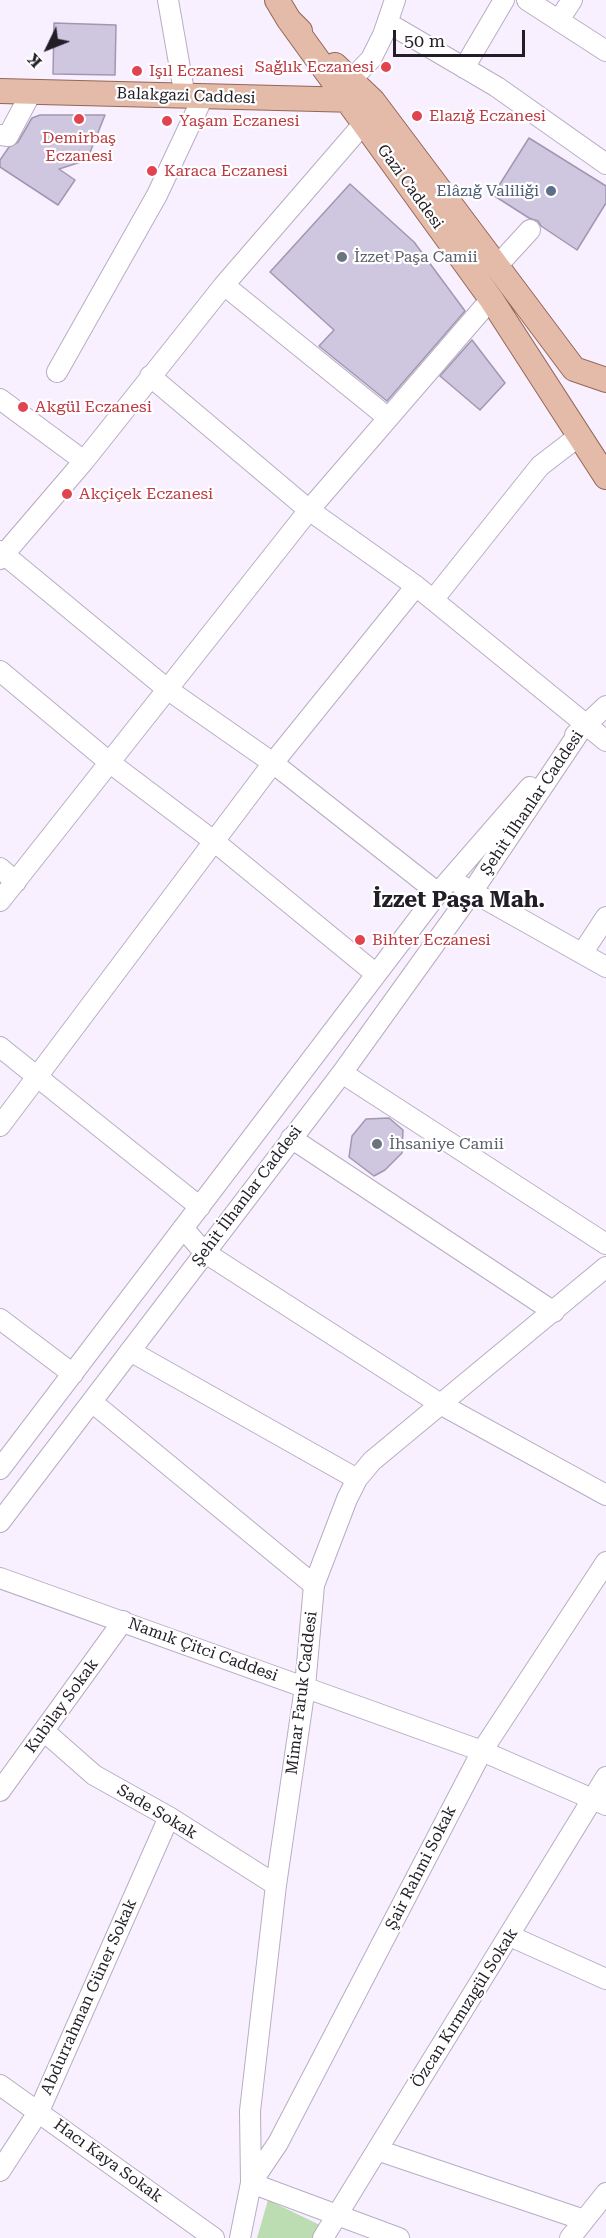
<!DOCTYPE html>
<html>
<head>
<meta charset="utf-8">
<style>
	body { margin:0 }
	#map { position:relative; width:606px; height:2238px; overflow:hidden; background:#f8f0ff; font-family:"Roboto Serif",serif }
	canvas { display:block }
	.north { position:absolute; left:18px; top:18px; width:60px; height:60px; -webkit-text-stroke:4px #fff; paint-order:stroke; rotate:227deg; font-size:16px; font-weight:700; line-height:24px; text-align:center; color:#221d26 }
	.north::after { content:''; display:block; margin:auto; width:21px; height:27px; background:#221d26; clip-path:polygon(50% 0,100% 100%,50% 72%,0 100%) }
	.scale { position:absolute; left:393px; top:30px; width:132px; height:27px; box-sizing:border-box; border:3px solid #221d26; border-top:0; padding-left:8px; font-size:18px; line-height:21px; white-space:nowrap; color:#221d26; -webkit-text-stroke:4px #fff; paint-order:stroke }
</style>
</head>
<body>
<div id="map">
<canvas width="606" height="2238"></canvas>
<div class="north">K</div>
<div class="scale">50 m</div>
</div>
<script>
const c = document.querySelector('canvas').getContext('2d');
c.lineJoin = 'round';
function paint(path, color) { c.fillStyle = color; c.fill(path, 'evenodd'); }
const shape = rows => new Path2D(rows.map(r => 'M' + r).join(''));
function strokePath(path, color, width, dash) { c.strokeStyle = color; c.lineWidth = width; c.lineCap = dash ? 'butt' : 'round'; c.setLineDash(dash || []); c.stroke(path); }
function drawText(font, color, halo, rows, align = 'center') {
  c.font = font + ' "Roboto Serif",serif'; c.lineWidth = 4.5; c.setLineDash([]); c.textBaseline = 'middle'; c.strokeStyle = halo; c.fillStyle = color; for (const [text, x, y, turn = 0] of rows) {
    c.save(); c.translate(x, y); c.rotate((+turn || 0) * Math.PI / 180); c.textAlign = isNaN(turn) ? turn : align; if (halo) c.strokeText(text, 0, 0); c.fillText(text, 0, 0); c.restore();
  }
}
paint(shape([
	[268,2200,322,2226,315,2238,257,2238]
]), '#bcdcb1');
const building = shape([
	[54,23,116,25,115,75,53,74,54,23],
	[40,115,105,115,87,160,59,169,75,180,58,205,0,167,0,160,9,147,18,142,32,118,40,115],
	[529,138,606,186,606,203,577,250,541,226,538,221,529,218,493,195,529,138],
	[350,184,414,242,465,311,387,401,319,346,334,330,270,272,350,184],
	[472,340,505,383,480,410,440,376,472,340],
	[389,1118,403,1130,402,1153,385,1170,374,1176,349,1157,352,1136,366,1119,389,1118]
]);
paint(building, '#cfc7e0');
strokePath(building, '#a098b0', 1.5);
const minor = shape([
	[168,0,185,97],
	[527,0,606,51],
	[559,20,572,0],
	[388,23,497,87,606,164],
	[464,68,504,0],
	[351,80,371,59,383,35,395,0],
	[0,135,8,136,32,91],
	[497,266,530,230],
	[224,285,387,417],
	[57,372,157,195,203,97],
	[150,376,309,510,416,586,606,741],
	[0,399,84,461],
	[0,551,167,689,273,763,438,893],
	[0,559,84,461,224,285,364,123],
	[433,600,540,466,579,436],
	[0,671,109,762,215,842,376,974],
	[575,735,606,706],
	[0,868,16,882],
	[462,886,606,967],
	[0,901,309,510,491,299],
	[583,952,606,917],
	[0,1047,200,1207],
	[342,1073,606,1244],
	[0,1126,273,763,416,586],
	[291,1138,554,1312],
	[183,1228,204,1252,442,1405,606,1495],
	[0,1319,73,1374],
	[130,1351,357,1479],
	[92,1402,314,1585],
	[0,1469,438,893,530,787],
	[0,1522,342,1073,472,892,584,725],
	[0,1578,482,1751,606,1805],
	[44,1731,94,1775,169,1817,276,1885],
	[0,1791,123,1621],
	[510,1936,606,1979],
	[0,2085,214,2238],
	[377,2150,584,2220],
	[0,2171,39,2111,169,1817],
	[251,2183,278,2143,482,1751,606,1562],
	[251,2183,399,2238],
	[240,2238,251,2183,250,2111,276,1885,305,1687,314,1585,347,1499,357,1479,372,1461,606,1267],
	[323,2238,606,1777],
	[570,2238,606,2193]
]);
const major = shape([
	[277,0,289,20,300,31],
	[289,20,491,299,606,477],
	[335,65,373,101,574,369,606,380],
	[0,91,357,100]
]);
strokePath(minor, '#b9acc3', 22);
strokePath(major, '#946656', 26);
strokePath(minor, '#fff', 20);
strokePath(major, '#e4bba9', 24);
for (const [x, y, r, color] of [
	[386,67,6,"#e0444e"],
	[137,71,6,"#e0444e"],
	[417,116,6,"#e0444e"],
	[79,119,6,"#e0444e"],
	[167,121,6,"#e0444e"],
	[152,171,6,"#e0444e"],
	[551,191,6,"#5c6f8a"],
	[342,257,6,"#6b7280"],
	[23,407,6,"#e0444e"],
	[67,494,6,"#e0444e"],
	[360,940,6,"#e0444e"],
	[377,1144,6,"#6b7280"]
]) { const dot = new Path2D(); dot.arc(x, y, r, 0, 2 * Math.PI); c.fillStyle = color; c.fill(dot); strokePath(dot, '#fff', 2); }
drawText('16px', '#be3a42', '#fff', [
	["Sağlık Eczanesi",374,67,"right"],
	["Işıl Eczanesi",149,71],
	["Elazığ Eczanesi",429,116],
	["Yaşam Eczanesi",179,121],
	["Demirbaş",79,138,"center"],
	["Eczanesi",79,156,"center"],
	["Karaca Eczanesi",164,171],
	["Akgül Eczanesi",35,407],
	["Akçiçek Eczanesi",79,494],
	["Bihter Eczanesi",372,940]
], 'left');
drawText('16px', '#221d26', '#fff', [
	["Balakgazi Caddesi",186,96,2],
	["Gazi Caddesi",410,187,54],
	["Şehit İlhanlar Caddesi",532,803,-56],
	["Şehit İlhanlar Caddesi",247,1196,-53],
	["Namık Çitci Caddesi",203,1650,20],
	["Mimar Faruk Caddesi",302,1693,-83],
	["Kubilay Sokak",62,1706,-54],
	["Sade Sokak",157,1812,31],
	["Şair Rahmi Sokak",421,1868,-63],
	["Abdurrahman Güner Sokak",89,1997,-66],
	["Özcan Kırmızıgül Sokak",465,2008,-58],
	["Hacı Kaya Sokak",108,2161,36]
]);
drawText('16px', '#4e5e75', '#fff', [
	["Elâzığ Valiliği",539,191]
], 'right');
drawText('16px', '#5b616d', '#fff', [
	["İzzet Paşa Camii",354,257],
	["İhsaniye Camii",389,1144]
], 'left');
drawText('bold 22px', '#221d26', '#fff', [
	["İzzet Paşa Mah.",459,901]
]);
</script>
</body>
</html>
